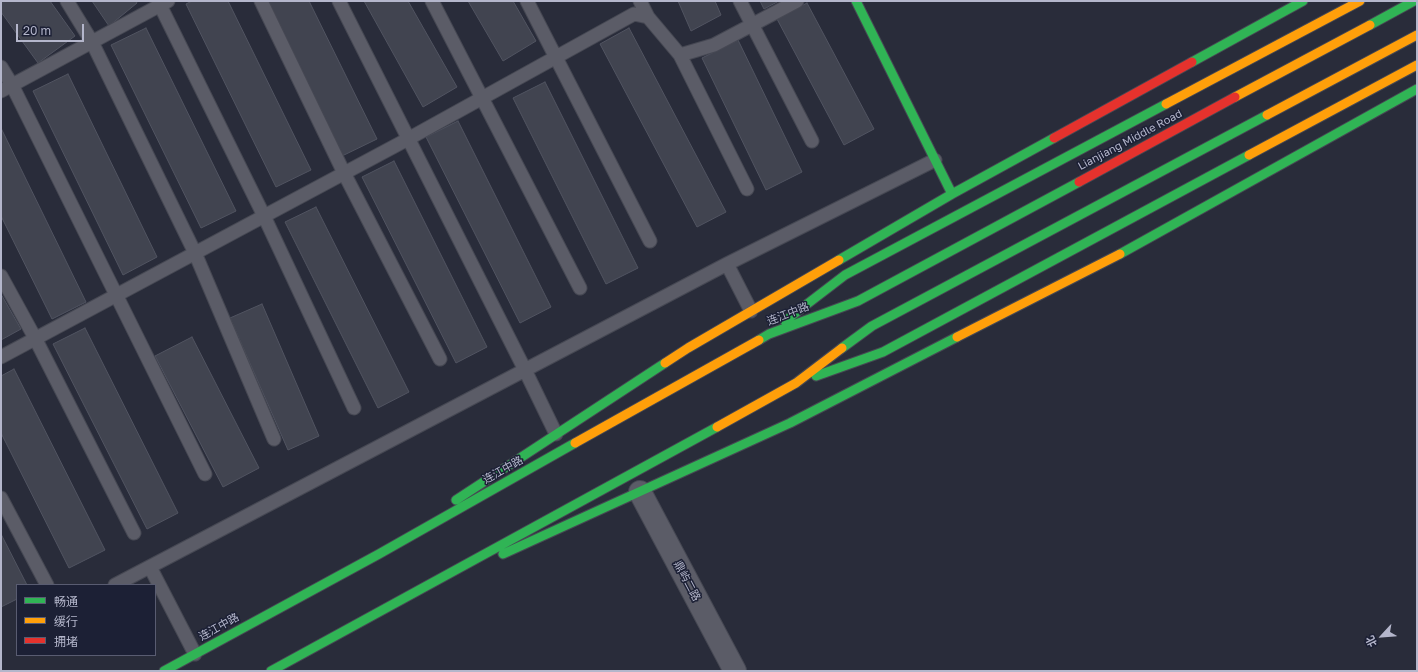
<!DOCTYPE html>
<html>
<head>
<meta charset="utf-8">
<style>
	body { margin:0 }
	#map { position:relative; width:1418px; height:672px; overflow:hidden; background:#292c3a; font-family:"Golos Text","Noto Sans SC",sans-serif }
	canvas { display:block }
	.frame { position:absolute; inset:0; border:2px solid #b4b6cb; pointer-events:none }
	.legend { position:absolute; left:16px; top:584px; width:140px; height:72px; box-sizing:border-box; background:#1c2035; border:1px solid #595c71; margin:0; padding:5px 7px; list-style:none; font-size:12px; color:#b4b6cb }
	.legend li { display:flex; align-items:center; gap:8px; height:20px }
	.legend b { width:20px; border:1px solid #595c71 }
	.north { position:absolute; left:1362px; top:616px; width:40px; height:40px; -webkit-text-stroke:3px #1c2035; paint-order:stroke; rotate:244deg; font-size:11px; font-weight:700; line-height:16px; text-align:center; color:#b4b6cb }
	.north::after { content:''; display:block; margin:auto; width:14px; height:18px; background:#b4b6cb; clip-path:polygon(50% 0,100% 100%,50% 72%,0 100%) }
	.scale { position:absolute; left:16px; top:24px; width:68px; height:18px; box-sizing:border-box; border:2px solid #b4b6cb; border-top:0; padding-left:5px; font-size:12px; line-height:14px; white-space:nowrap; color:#b4b6cb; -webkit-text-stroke:3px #1c2035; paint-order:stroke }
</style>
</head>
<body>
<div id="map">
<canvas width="1418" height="672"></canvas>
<div class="frame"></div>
<ul class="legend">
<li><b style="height:5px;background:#30b455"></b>畅通</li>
<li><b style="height:5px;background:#ff9f0a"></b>缓行</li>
<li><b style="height:5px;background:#e5322d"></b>拥堵</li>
</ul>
<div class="north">北</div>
<div class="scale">20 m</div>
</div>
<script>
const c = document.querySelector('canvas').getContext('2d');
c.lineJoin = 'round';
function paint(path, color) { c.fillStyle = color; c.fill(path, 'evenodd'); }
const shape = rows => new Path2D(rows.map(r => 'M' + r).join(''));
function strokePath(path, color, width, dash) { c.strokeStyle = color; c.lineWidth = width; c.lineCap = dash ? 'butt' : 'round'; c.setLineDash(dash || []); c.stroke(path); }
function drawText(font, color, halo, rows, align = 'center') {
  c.font = font + ' "Golos Text","Noto Sans SC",sans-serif'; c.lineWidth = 3; c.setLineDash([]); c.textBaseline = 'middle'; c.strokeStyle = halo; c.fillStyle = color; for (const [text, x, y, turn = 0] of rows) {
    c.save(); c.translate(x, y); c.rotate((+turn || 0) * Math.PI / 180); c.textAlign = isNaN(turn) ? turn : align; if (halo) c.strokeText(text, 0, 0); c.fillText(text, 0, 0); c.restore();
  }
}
const building = shape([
	[1,1,50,1,75,36,38,63,1,12,1,1],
	[92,1,136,1,137,3,109,26,92,1],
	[192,1,228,1,311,170,276,187,186,4,192,1],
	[266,1,309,1,377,139,342,156,266,1],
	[364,1,408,1,457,87,423,107,364,1],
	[468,1,513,1,536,41,503,61,468,1],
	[678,1,715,1,721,15,691,31,678,1],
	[760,1,779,1,764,9,760,1],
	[807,3,874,129,844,145,777,19,807,3],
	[146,28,236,211,201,228,111,45,146,28],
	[629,28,726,212,697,227,600,44,629,28],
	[738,40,802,172,766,190,702,58,738,40],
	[68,74,157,257,123,275,33,91,68,74],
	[545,82,638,268,606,284,513,98,545,82],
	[458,121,551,307,520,323,426,137,458,121],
	[1,128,86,302,52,319,1,216,1,128],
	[394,161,487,347,456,363,362,177,394,161],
	[316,207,409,392,378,408,285,222,316,207],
	[1,294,21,329,1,340,1,294],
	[262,304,319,436,288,450,230,318,262,304],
	[85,328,178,513,147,529,53,344,85,328],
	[192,337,259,468,223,487,155,356,192,337],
	[14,369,105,550,69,568,1,433,1,376,14,369],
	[1,534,27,585,17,585,17,599,1,607,1,534]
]);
paint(building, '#414450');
strokePath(building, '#515461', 1);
const lane = shape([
	[67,1,92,42,195,253,274,439],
	[158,1,264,216,354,408],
	[261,1,344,173,440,359],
	[339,1,525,370,556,434],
	[432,1,580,288],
	[527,1,650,241],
	[640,1,648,17],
	[740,1,812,141],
	[680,55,747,189],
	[1,67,12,85,205,474],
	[1,91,168,1],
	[727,264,751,311],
	[1,276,35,338,134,533],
	[1,357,408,139,634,14,648,17,680,55,714,45,797,1],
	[1,498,47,585],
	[150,567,195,654],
	[115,585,727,264,935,160]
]);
const street = shape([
	[640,492,735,671]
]);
const fast = shape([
	[856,1,952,194],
	[1370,25,1414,1],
	[1192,62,1303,1],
	[1120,254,1417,89],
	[839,260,952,194,1054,138],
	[785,321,845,275,1166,104],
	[759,340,769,334,858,301,1079,182],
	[842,348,872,326,1267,115],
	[816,376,883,352,1249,155],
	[456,500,665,363],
	[503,554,790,423,957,337],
	[164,671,379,554,575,443],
	[271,671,717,427]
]);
const slow = shape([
	[1235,97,1370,25],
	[1166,104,1360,1],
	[1267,115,1417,35],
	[1249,155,1417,65],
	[957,337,1120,254],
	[665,363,688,348,839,260],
	[717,427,796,383,842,348],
	[575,443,759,340]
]);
const jam = shape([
	[1054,138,1192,62],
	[1079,182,1235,97]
]);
strokePath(lane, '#464853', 15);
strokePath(street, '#464853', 24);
strokePath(fast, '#464853', 11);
strokePath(slow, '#464853', 11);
strokePath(jam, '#464853', 11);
strokePath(lane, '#5b5c67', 13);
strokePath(street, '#5b5c67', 22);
strokePath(fast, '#30b455', 9);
strokePath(slow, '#ff9f0a', 9);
strokePath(jam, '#e5322d', 9);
drawText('11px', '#b4b6cb', '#1c2035', [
	["Lianjiang Middle Road",1130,140,-28],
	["连江中路",788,314,-21],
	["连江中路",503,470,-29],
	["鼎屿二路",687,581,62],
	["连江中路",219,627,-29]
]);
</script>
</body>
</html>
